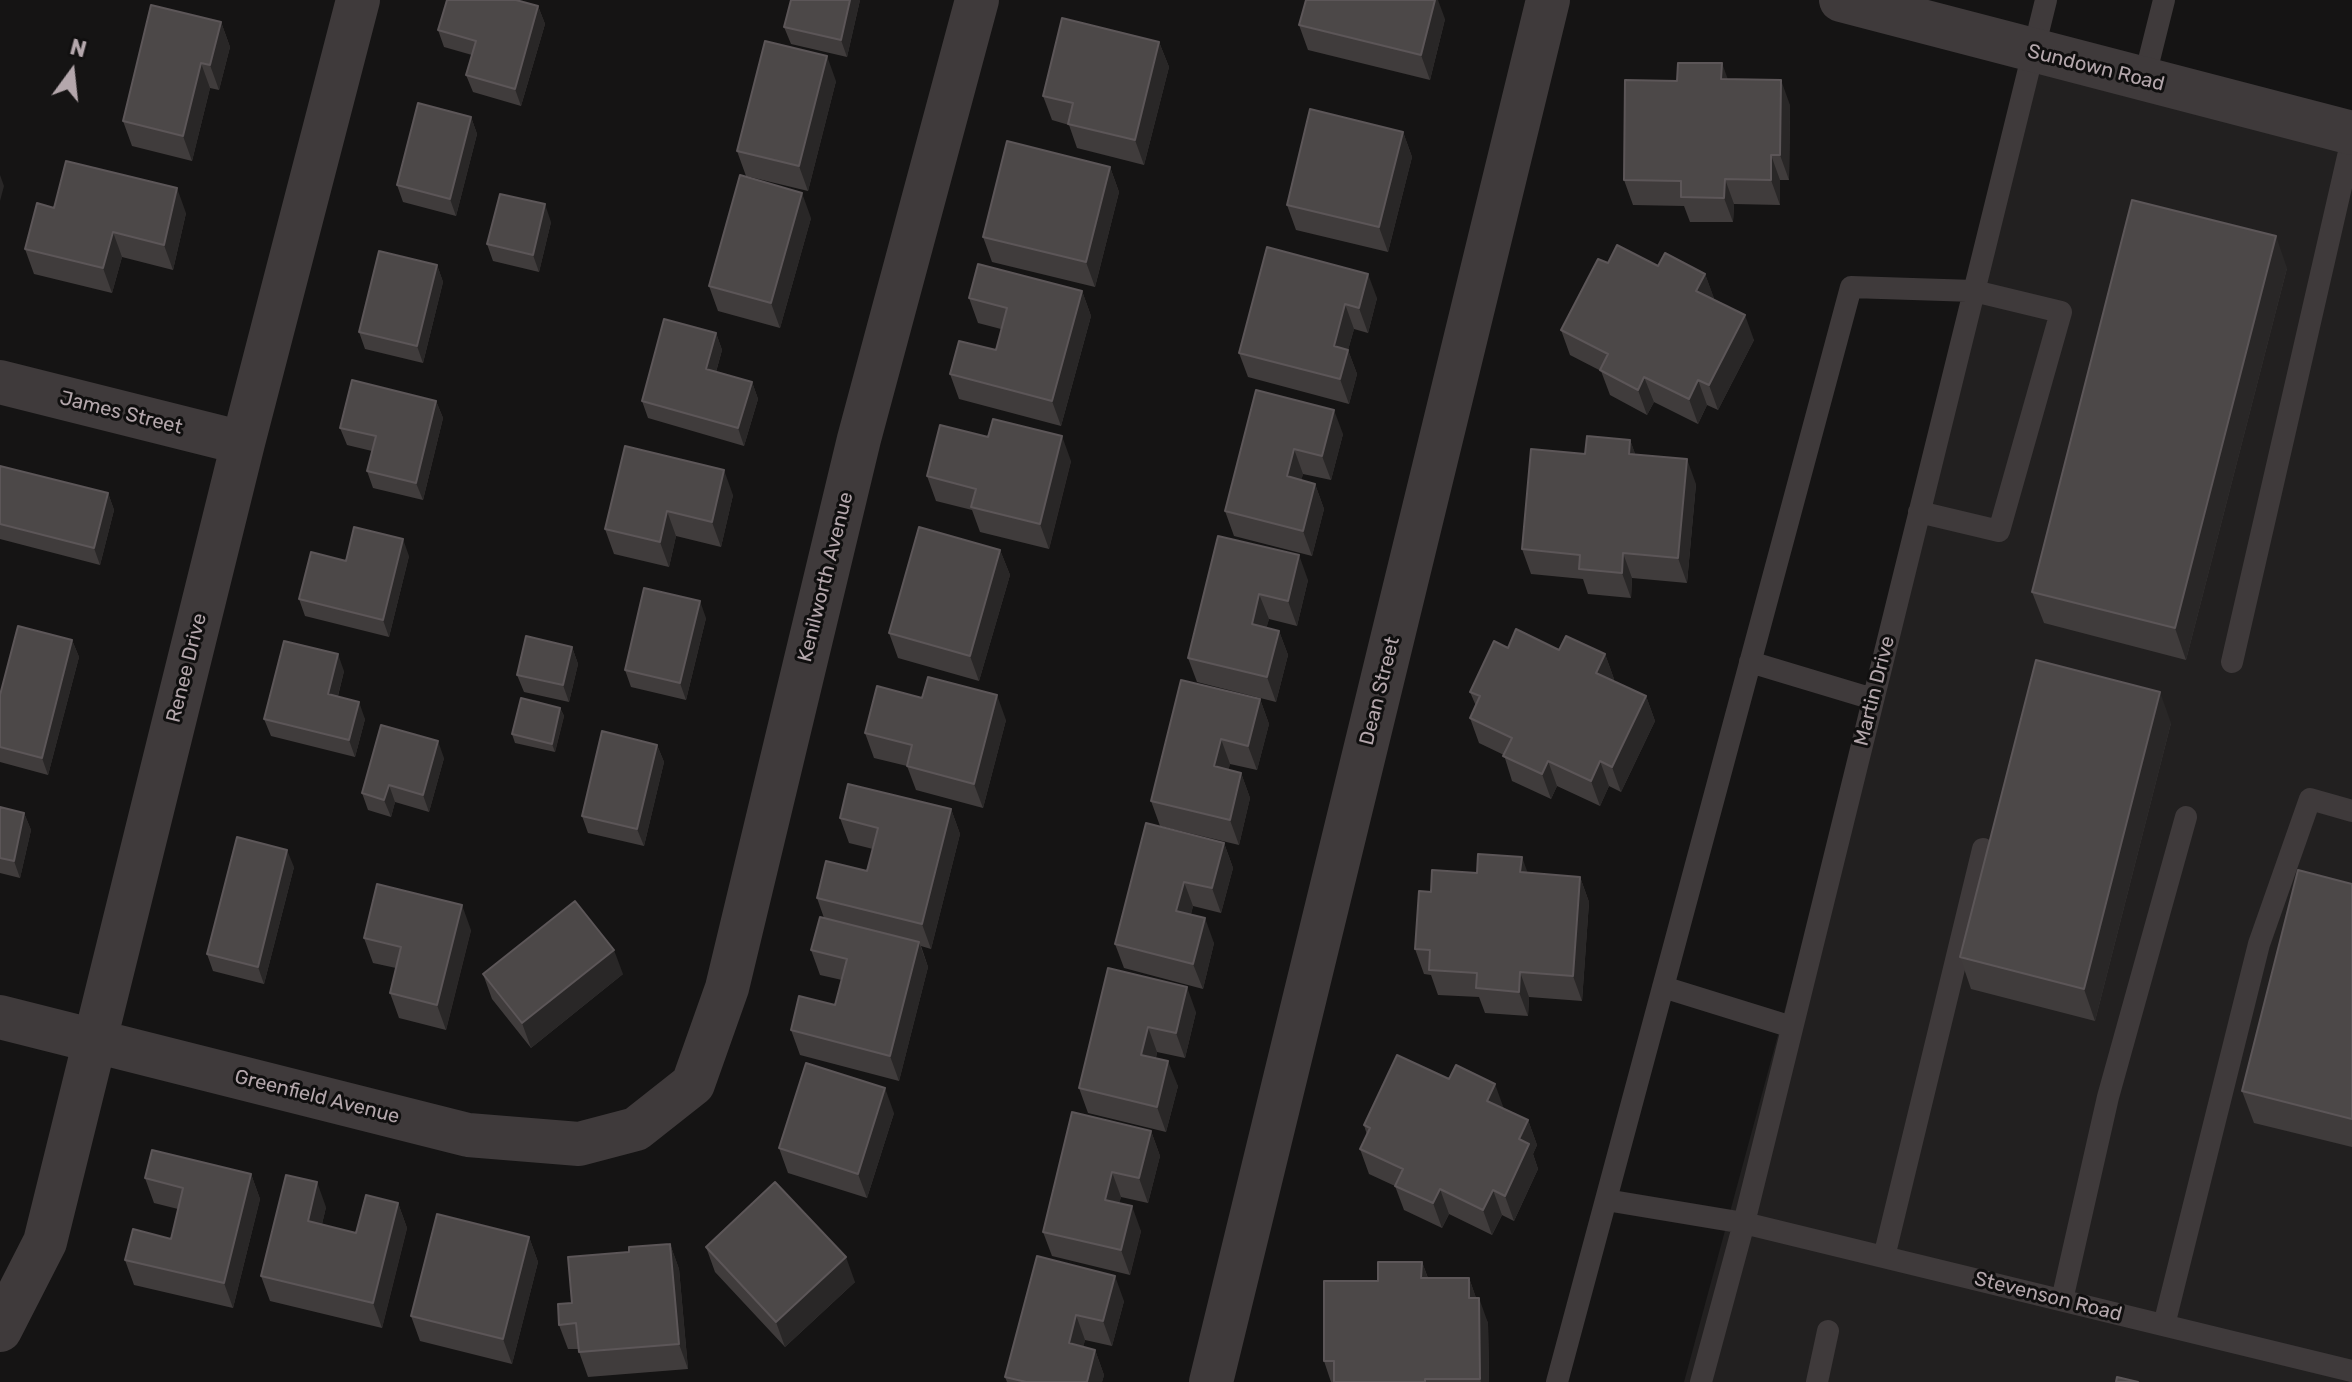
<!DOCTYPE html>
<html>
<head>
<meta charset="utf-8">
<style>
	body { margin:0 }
	#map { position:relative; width:2352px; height:1382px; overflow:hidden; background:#151414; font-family:Rubik,sans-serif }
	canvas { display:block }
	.north { position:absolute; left:32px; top:32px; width:80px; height:80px; -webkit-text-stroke:6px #100f0f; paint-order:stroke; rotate:15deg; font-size:22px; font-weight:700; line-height:32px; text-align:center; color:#b4a7ac }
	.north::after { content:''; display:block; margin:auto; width:28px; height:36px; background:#b4a7ac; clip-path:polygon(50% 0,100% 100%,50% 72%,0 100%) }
</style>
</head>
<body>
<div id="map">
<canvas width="2352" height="1382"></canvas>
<div class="north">N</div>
</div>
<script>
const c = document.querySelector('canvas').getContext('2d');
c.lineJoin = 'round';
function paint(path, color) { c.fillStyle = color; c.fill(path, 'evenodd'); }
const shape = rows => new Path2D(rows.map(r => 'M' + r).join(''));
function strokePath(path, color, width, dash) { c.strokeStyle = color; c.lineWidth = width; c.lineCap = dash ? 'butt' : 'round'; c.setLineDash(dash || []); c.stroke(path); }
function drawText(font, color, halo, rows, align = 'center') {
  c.font = font + ' Rubik,sans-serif'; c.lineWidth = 6; c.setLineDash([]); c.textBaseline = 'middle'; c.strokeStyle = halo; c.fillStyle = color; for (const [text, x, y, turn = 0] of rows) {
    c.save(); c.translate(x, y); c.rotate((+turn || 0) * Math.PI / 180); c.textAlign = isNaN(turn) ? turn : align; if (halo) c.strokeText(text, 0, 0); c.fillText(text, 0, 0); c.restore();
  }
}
paint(shape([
	[2041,63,2352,142,2352,1382,1684,1382]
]), '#222020');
strokePath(shape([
	[2144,80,2164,0],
	[1750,662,1873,699],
	[2232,662,2352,139],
	[1663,987,1792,1027],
	[1606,1200,1744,1223,2352,1371],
	[1884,1257,1983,849],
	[2062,1300,2108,1097,2186,817],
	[2164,1325,2259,944,2310,799,2352,811],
	[1557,1382,1851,287,1974,291,2061,312,1999,531,1919,512],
	[1701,1382,1744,1223,2046,0],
	[1817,1382,1828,1331]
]), '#3f3a3b', 22);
strokePath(shape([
	[1841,0,2352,133],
	[0,382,243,443],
	[0,1017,468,1135,579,1144,636,1129,693,1084,727,988,859,439,977,0],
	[0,1330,45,1242,243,443,358,0],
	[1211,1382,1548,0]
]), '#3f3a3b', 44);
paint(shape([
	[860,0,847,57,791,44,784,27],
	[538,6,545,24,521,106,473,92,466,75,472,55,444,47,438,30],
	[1445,19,1430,80,1308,50,1299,25],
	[221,22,230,47,219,90,210,88,192,161,132,146,123,121],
	[1159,42,1169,67,1144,165,1077,148,1069,125,1052,120,1043,96],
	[1728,79,1790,105,1789,180,1780,180,1780,205,1734,204,1733,222,1690,222,1684,206,1633,205,1624,180,1677,81],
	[836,81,808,191,746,176,737,151],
	[471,117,477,134,456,216,403,202,397,185],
	[1403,132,1412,157,1388,252,1296,230,1287,205],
	[1110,167,1119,192,1095,287,992,262,983,237],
	[54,208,186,213,173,270,122,257,112,293,34,274,25,249],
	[811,218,780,328,718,311,709,286],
	[551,222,539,272,493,261,487,244],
	[1267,247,1377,298,1368,333,1354,329,1348,350,1357,374,1349,404,1248,377,1239,353],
	[1608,263,1658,266,1705,274,1714,299,1754,340,1718,410,1707,405,1698,424,1654,402,1647,415,1610,395,1601,371,1570,355,1561,330],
	[437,265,443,282,423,363,365,349,359,332],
	[2287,268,2186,660,2044,623,2032,592],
	[1082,291,1091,316,1061,426,959,399,950,374,996,350,1001,329,978,323,969,298],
	[716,333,722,350,716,372,752,382,758,399,744,446,648,418,642,401],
	[1256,390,1343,434,1331,480,1303,474,1301,480,1315,484,1324,509,1312,556,1234,536,1225,511],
	[436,401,443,418,423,500,373,488,367,471,372,451,347,445,340,428],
	[988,437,1071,461,1049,549,980,532,972,510,936,501,927,476],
	[1630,440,1635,454,1696,484,1687,583,1632,578,1631,598,1588,594,1583,579,1531,574,1522,549,1585,454],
	[625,446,733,495,721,547,676,536,669,567,614,554,605,529],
	[0,466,108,493,114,510,100,565,0,539],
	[1218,536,1308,580,1297,626,1269,619,1266,628,1279,631,1288,655,1276,702,1197,682,1188,658],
	[1000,550,1010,575,979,681,898,658,889,633],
	[409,556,389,637,305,616,299,599],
	[706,618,686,700,631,687,625,670],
	[72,640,79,657,48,775,0,762,0,695],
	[572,647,578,664,569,702,524,692,517,675],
	[1508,648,1559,650,1605,654,1614,679,1613,681,1646,696,1655,721,1621,792,1609,786,1600,806,1557,786,1551,799,1512,781,1504,755,1479,743,1470,718,1476,706,1470,692],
	[344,671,338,696,365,719,355,757,271,736,264,719],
	[922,698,1006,720,983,808,916,790,907,766,874,758,865,733],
	[1260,699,1269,724,1257,770,1230,764,1228,770,1241,773,1250,798,1239,845,1160,826,1151,801],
	[560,708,564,716,555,752,515,743,512,734],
	[2171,723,2095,1021,1971,989,1960,957],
	[657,745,664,762,644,846,588,833,582,816],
	[444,758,429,812,395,802,391,817,368,810,362,793],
	[0,807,24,813,31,830,20,878,0,873],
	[951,809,960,834,931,949,921,946,928,967,899,1081,800,1055,791,1030,835,1005,842,980,820,975,811,950,824,918,817,898,867,871,873,849,849,843,840,818],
	[1224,843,1233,868,1221,913,1193,906,1191,914,1214,943,1203,989,1124,968,1115,944],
	[294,867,264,984,213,971,207,954],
	[1477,873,1527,873,1580,877,1589,902,1582,1001,1529,997,1528,1016,1485,1013,1479,997,1438,995,1431,975,1424,974,1415,949,1431,892],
	[2352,884,2352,1147,2254,1123,2242,1091],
	[471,930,446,1030,399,1018,390,993,396,968,373,963,364,938],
	[1108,968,1196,1012,1185,1058,1157,1052,1156,1058,1178,1086,1166,1132,1088,1113,1079,1088],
	[483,974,623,974,531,1048,492,999],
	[1504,1109,1528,1120,1537,1145,1533,1154,1538,1169,1514,1221,1502,1215,1492,1235,1449,1214,1442,1228,1404,1210,1395,1186,1369,1174,1360,1149,1367,1135,1364,1125],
	[894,1113,867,1198,788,1173,779,1148],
	[1151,1131,1160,1156,1148,1203,1121,1197,1119,1203,1141,1231,1130,1275,1052,1256,1043,1232],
	[251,1174,260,1199,233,1308,134,1285,125,1260,171,1239,178,1209,154,1203,145,1178],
	[398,1203,407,1228,382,1328,270,1301,261,1276,326,1207,322,1224,356,1233],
	[529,1237,538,1262,512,1364,420,1341,411,1316],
	[670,1244,679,1269,688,1369,588,1377,578,1349,568,1349,559,1325,572,1303,629,1252],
	[706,1247,855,1282,785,1347,715,1272],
	[1037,1256,1124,1301,1112,1346,1085,1340,1083,1347,1095,1350,1104,1375,1102,1382,1007,1382,1005,1377],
	[1422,1262,1428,1278,1469,1278,1476,1298,1488,1323,1489,1382,1331,1382,1324,1361,1378,1281]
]), '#403c3c');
paint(shape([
	[850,0,860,0,847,57,841,40],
	[1435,0,1438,0,1445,19,1430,80,1421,55],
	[538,6,545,24,521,106,515,89],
	[221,22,230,47,219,90,210,65],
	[1159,42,1169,67,1144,165,1135,140],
	[827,56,836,81,808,191,799,166],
	[201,63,210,88,192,161,183,136],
	[1722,63,1731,88,1721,79],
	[1781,80,1790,105,1789,180,1780,155],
	[471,117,477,134,456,216,450,199],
	[1403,132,1412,157,1388,252,1379,227],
	[1771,155,1780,180,1780,205,1771,180],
	[1110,167,1119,192,1095,287,1086,262],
	[0,175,4,186,0,201],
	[1725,179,1734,204,1733,222,1724,198],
	[177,188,186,213,173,270,164,245],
	[802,193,811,218,780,328,771,303],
	[545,204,551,222,539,272,533,255],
	[113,232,122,257,112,293,103,268],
	[2276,236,2287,268,2186,660,2175,628],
	[437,265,443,282,423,363,417,346],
	[1368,274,1377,298,1368,333,1359,308],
	[1705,274,1714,298,1705,315,1696,291],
	[1082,291,1091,316,1061,426,1052,401],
	[1345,304,1354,329,1348,350,1357,374,1349,404,1340,379,1334,346],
	[1745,315,1754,340,1718,410,1709,385],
	[716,333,722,350,712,386,706,369],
	[1644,377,1654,402,1647,415,1638,390],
	[1698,380,1707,405,1698,424,1689,399],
	[752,382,758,399,744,446,738,428],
	[436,401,443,418,423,500,416,483],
	[1334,410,1343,434,1331,480,1322,456],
	[1062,436,1071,461,1049,549,1040,524],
	[1630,440,1639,464,1629,454],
	[1294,449,1303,474,1296,501,1287,476],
	[1687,459,1696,484,1687,583,1678,558],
	[724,470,733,495,721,547,712,522],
	[1315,484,1324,509,1312,556,1303,531],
	[108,493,114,510,100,565,94,548],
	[667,511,676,536,669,567,660,542],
	[403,539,409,556,389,637,383,620],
	[1000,550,1010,575,979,681,970,656],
	[1623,553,1632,578,1631,598,1622,573],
	[1299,555,1308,580,1297,626,1288,601],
	[1259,594,1269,619,1261,649,1252,624],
	[700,601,706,618,686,700,680,683],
	[1279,631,1288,655,1276,702,1267,677],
	[72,640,79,657,48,775,42,758],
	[572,647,578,664,569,702,563,685],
	[338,654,344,671,334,711,328,694],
	[1605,654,1614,679,1605,698,1596,673],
	[2160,692,2171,723,2095,1021,2084,989],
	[997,695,1006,720,983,808,974,784],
	[1646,696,1655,721,1621,792,1612,767],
	[1260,699,1269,724,1257,770,1248,746],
	[359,702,365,719,355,757,349,740],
	[560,708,564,716,555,752,552,744],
	[1221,739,1230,764,1223,791,1214,766],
	[438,741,444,758,429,812,423,795],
	[657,745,664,762,644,846,637,829],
	[1548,761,1557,786,1551,799,1542,774],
	[1600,761,1609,786,1600,806,1591,781],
	[1241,773,1250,798,1239,845,1230,820],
	[389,785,395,802,391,817,384,800],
	[951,809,960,834,931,949,922,924],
	[24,813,31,830,20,878,14,861],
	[1224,843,1233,868,1221,913,1212,888],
	[287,850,294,867,264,984,258,967],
	[1522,857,1531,882,1520,872],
	[1580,877,1589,902,1582,1001,1573,976],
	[1184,882,1193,906,1185,936,1176,911],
	[462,905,471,930,446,1030,437,1005],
	[1205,918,1214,943,1203,989,1193,964],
	[919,942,928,967,899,1081,890,1056],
	[614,950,623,974,531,1048,522,1023],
	[1520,972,1529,997,1528,1016,1519,992],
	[1187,987,1196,1012,1185,1058,1176,1033],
	[1148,1027,1157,1052,1150,1079,1141,1055],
	[1168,1061,1178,1086,1166,1132,1157,1107],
	[1495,1084,1504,1109,1487,1101],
	[885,1088,894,1113,867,1198,858,1174],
	[1528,1120,1537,1145,1533,1154,1538,1169,1514,1221,1505,1196,1519,1139],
	[1151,1131,1160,1156,1148,1203,1139,1178],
	[1112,1172,1121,1197,1114,1224,1105,1200],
	[251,1174,260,1199,233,1308,224,1283],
	[317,1182,326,1207,317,1246,308,1221],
	[1440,1189,1449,1214,1442,1228,1433,1203],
	[1493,1190,1502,1215,1492,1235,1483,1210],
	[398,1203,407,1228,382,1328,373,1303],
	[1132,1206,1141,1231,1130,1275,1121,1250],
	[529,1237,538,1262,512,1364,503,1339],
	[670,1244,679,1269,688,1369,679,1344],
	[846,1257,855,1282,785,1347,776,1322],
	[1422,1262,1431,1287,1421,1278],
	[1115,1276,1124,1301,1112,1346,1103,1321],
	[1469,1278,1478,1303,1469,1298],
	[1479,1298,1488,1323,1489,1382,1481,1382,1480,1379],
	[1076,1315,1085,1340,1078,1368,1069,1343],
	[1095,1350,1104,1375,1102,1382,1087,1382]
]), '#292727');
const building = shape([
	[447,0,516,0,538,6,515,89,466,75,476,41,438,30,447,0],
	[791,0,850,0,841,40,784,27,791,0],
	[1306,0,1435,0,1421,55,1299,25,1306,0],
	[151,5,221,22,210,65,201,63,183,136,123,121,151,5],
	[1062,18,1159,42,1135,140,1068,124,1073,103,1043,96,1062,18],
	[765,41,827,56,799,166,737,151,765,41],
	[1678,63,1722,63,1721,79,1781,80,1780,155,1771,155,1771,180,1725,179,1724,198,1681,197,1681,181,1624,180,1625,80,1677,81,1678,63],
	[418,103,471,117,450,199,397,185,418,103],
	[1310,109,1403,132,1379,227,1287,205,1310,109],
	[1007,141,1110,167,1086,262,983,237,1007,141],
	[66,161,177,188,164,245,113,232,103,268,25,249,37,203,54,208,66,161],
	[740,175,802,193,771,303,709,286,740,175],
	[500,194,545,204,533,255,487,244,500,194],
	[2132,200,2276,236,2175,628,2032,592,2132,200],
	[1617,245,1658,266,1665,253,1705,274,1696,291,1745,315,1709,385,1698,380,1689,399,1644,377,1638,390,1600,370,1608,354,1561,330,1598,259,1608,263,1617,245],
	[1267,247,1368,274,1359,308,1345,304,1334,346,1348,350,1340,379,1239,353,1267,247],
	[379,251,437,265,417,346,359,332,379,251],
	[978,264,1082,291,1052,401,950,374,959,341,996,350,1007,308,969,298,978,264],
	[664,319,716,333,706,369,752,382,738,428,642,401,664,319],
	[352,380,436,401,416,483,367,471,376,436,340,428,352,380],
	[1256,390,1334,410,1322,456,1294,449,1287,476,1315,484,1303,531,1225,511,1256,390],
	[993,419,1062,436,1040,524,971,507,976,489,927,476,940,425,988,437,993,419],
	[1587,436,1630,440,1629,454,1687,459,1678,558,1623,553,1622,573,1579,569,1580,555,1522,549,1531,449,1585,454,1587,436],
	[625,446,724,470,712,522,667,511,660,542,605,529,625,446],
	[0,466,108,493,94,548,0,524,0,466],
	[354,527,403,539,383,620,299,599,311,552,346,561,354,527],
	[919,527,1000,550,970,656,889,633,919,527],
	[1218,536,1299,555,1288,601,1259,594,1252,624,1279,631,1267,677,1188,658,1218,536],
	[644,588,700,601,680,683,625,670,644,588],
	[18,626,72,640,42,758,0,747,0,695,18,626],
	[1516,629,1559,650,1566,636,1605,654,1596,673,1646,696,1612,767,1600,761,1591,781,1548,761,1542,774,1503,756,1512,738,1470,718,1480,696,1470,692,1494,641,1508,648,1516,629],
	[526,636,572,647,563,685,517,675,526,636],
	[284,641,338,654,328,694,359,702,349,740,264,719,284,641],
	[2036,660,2160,692,2084,989,1960,957,2036,660],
	[928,677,997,695,974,784,907,766,912,745,865,733,877,686,922,698,928,677],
	[1181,680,1260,699,1248,746,1221,739,1214,766,1241,773,1230,820,1151,801,1181,680],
	[521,698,560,708,552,744,512,734,521,698],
	[381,725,438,741,423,795,389,785,384,800,362,793,381,725],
	[602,731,657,745,637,829,582,816,602,731],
	[848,784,951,809,922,924,817,898,826,861,867,871,878,828,840,818,848,784],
	[0,807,24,813,14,861,0,858,0,807],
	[1146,823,1224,843,1212,888,1184,882,1176,911,1205,918,1193,964,1115,944,1146,823],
	[237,837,287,850,258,967,207,954,237,837],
	[1478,854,1522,857,1520,872,1580,877,1573,976,1520,972,1519,992,1476,988,1477,973,1429,970,1430,950,1415,949,1419,891,1431,892,1432,870,1477,873,1478,854],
	[2298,870,2352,884,2352,1119,2242,1091,2298,870],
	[377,884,462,905,437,1005,390,993,401,947,364,938,377,884],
	[575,901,614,950,522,1023,483,974,575,901],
	[820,917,919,942,890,1056,791,1030,799,996,835,1005,847,959,811,950,820,917],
	[1108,968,1187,987,1176,1033,1148,1027,1141,1055,1168,1061,1157,1107,1079,1088,1108,968],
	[1397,1055,1449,1079,1456,1065,1495,1084,1487,1101,1528,1120,1519,1139,1529,1144,1505,1196,1493,1190,1483,1210,1440,1189,1433,1203,1395,1186,1403,1169,1360,1149,1370,1128,1364,1125,1397,1055],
	[806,1063,885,1088,858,1174,779,1148,806,1063],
	[1072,1112,1151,1131,1139,1178,1112,1172,1105,1200,1132,1206,1121,1250,1043,1232,1072,1112],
	[152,1150,251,1174,224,1283,125,1260,133,1229,171,1239,183,1188,145,1178,152,1150],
	[286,1175,317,1182,308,1221,356,1233,366,1195,398,1203,373,1303,261,1276,286,1175],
	[775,1182,846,1257,776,1322,706,1247,775,1182],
	[437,1214,529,1237,503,1339,411,1316,437,1214],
	[670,1244,679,1344,579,1352,576,1323,559,1325,558,1304,572,1303,568,1257,629,1252,629,1247,670,1244],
	[1037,1256,1115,1276,1103,1321,1076,1315,1069,1343,1095,1350,1087,1382,1026,1382,1005,1377,1037,1256],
	[1378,1262,1422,1262,1421,1278,1469,1278,1469,1298,1479,1298,1480,1379,1425,1379,1425,1382,1334,1382,1334,1361,1324,1361,1324,1281,1378,1281,1378,1262],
	[2117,1377,2138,1382,2116,1382,2117,1377]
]);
paint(building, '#4c4848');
strokePath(building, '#5c5658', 2);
drawText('20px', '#b4a7ac', '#100f0f', [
	["Sundown Road",2096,68,14],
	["James Street",121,413,14],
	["Kenilworth Avenue",826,577,-76],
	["Renee Drive",187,668,-76],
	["Dean Street",1380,691,-76],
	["Martin Drive",1875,691,-76],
	["Greenfield Avenue",317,1097,14],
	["Stevenson Road",2048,1297,14]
]);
</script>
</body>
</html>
